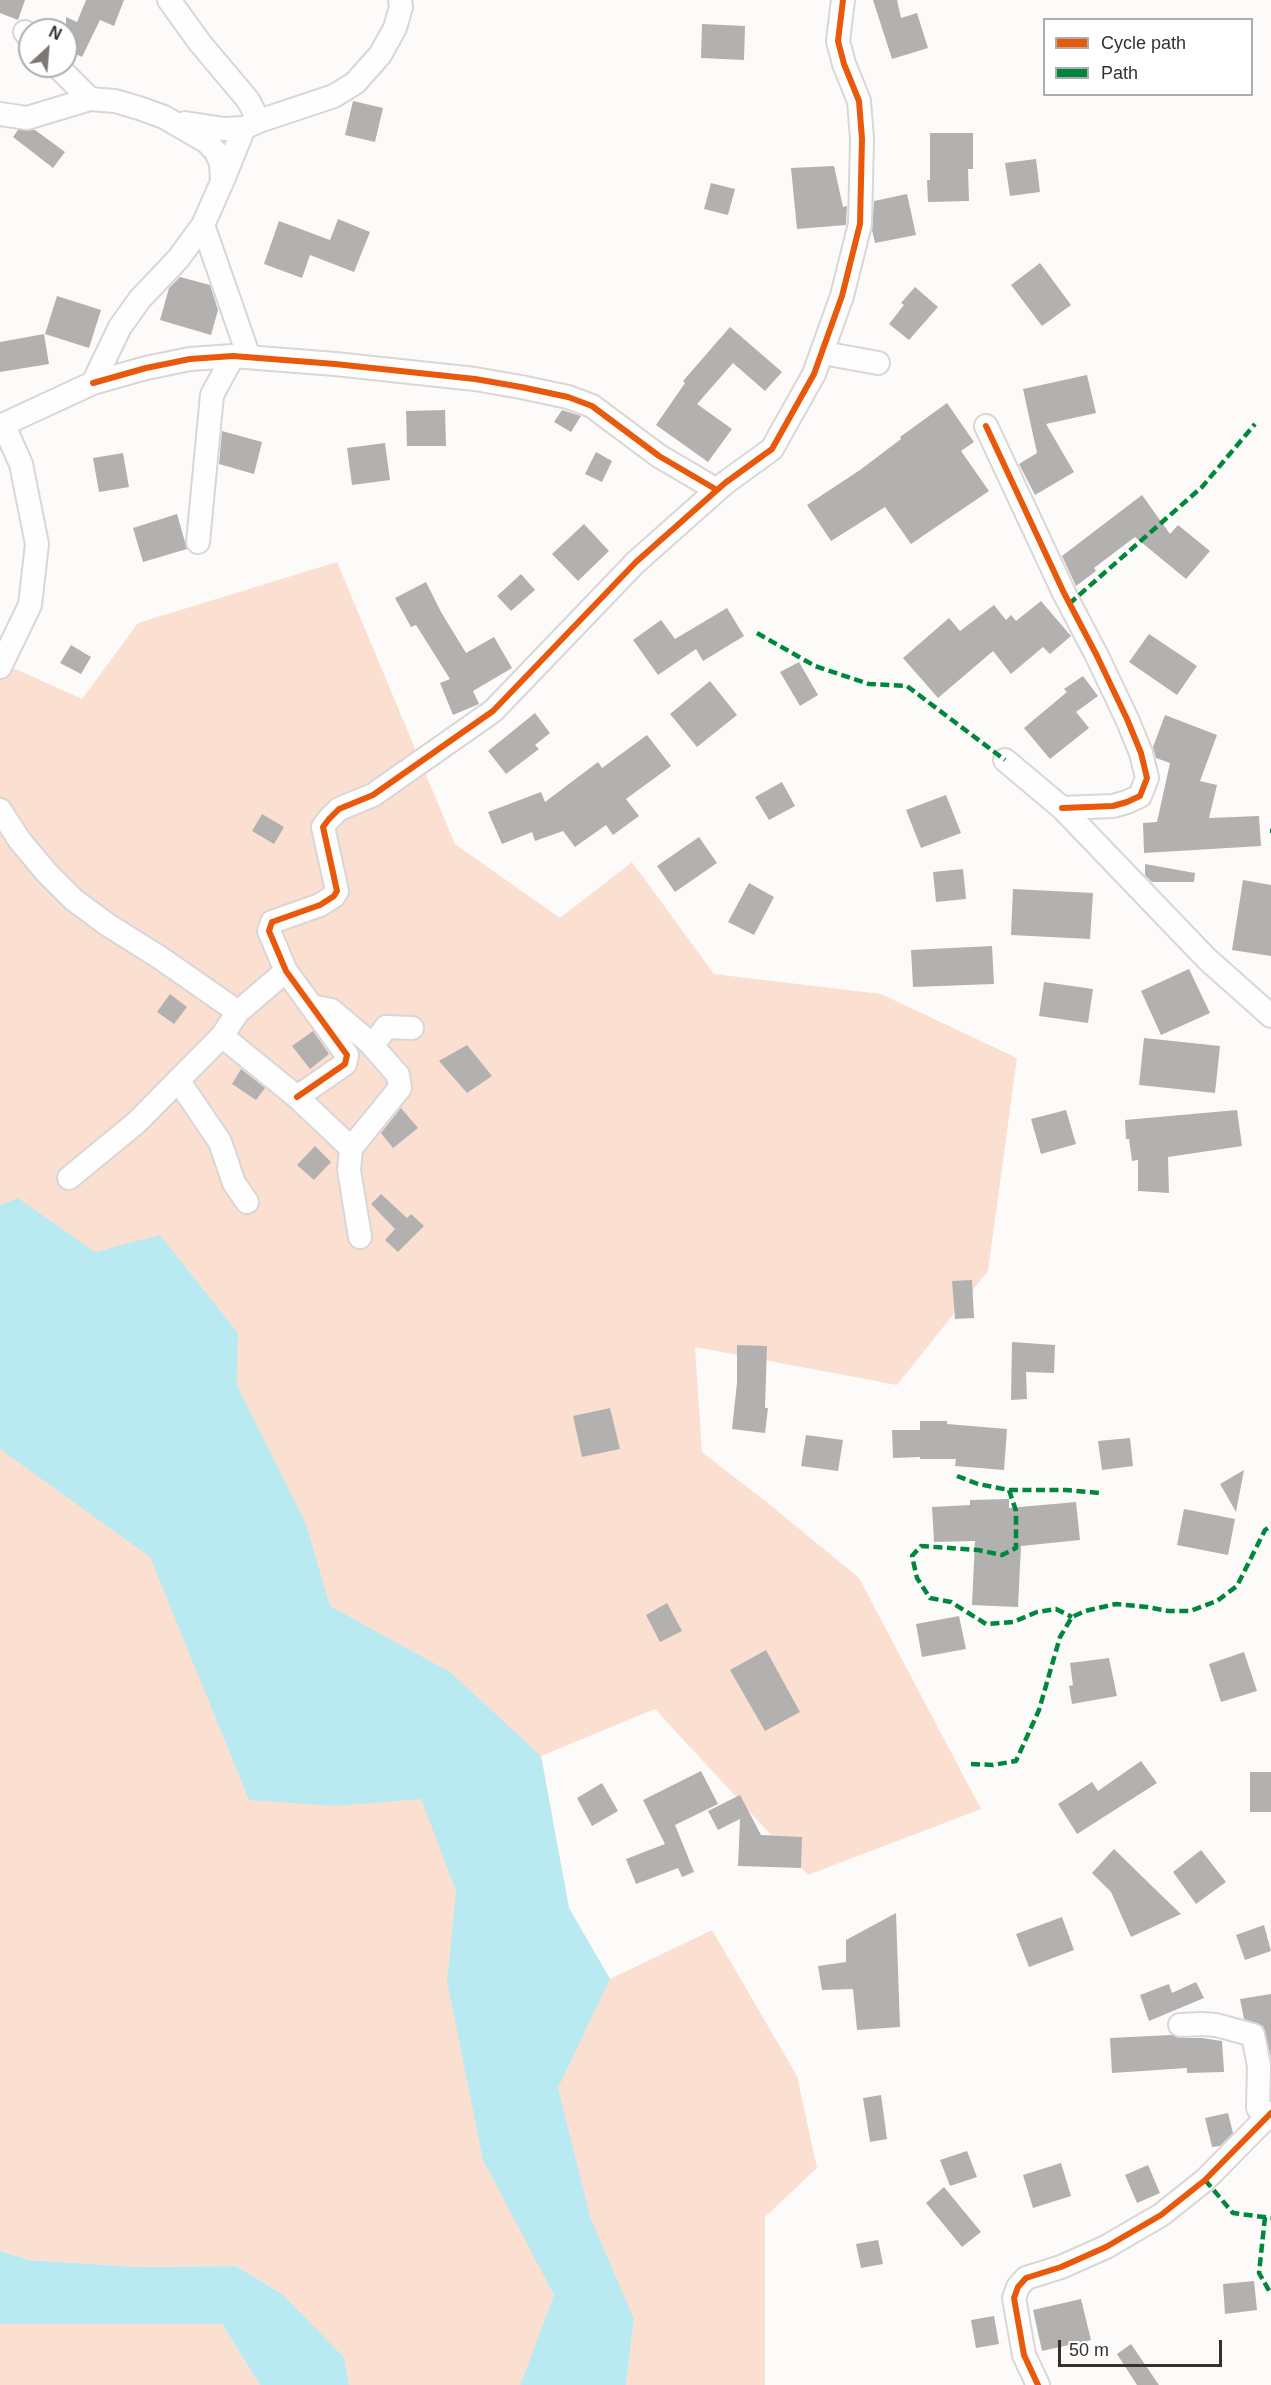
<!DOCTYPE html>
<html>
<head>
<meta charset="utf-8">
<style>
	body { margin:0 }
	#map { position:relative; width:1271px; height:2385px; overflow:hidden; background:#fdfbf9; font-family:Arial,sans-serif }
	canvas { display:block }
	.legend { position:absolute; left:1043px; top:18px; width:210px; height:78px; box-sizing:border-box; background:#fff; border:2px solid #aeadac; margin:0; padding:8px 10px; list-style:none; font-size:18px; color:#35312f }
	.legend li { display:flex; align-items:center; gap:12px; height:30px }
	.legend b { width:30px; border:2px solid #aeadac }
	.north { position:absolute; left:18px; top:18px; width:60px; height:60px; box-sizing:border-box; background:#fff; border:2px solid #aeadac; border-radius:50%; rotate:26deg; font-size:16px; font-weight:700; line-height:24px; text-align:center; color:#35312f }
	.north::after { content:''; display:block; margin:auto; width:21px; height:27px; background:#7b7876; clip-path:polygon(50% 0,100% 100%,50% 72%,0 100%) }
	.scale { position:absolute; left:1058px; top:2340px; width:164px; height:27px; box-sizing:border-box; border:3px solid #35312f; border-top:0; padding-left:8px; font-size:18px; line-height:21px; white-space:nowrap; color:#35312f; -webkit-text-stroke:4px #fff; paint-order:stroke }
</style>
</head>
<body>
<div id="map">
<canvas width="1271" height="2385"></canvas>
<ul class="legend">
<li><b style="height:8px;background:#e8590c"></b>Cycle path</li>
<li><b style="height:8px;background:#00873e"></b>Path</li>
</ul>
<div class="north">N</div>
<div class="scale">50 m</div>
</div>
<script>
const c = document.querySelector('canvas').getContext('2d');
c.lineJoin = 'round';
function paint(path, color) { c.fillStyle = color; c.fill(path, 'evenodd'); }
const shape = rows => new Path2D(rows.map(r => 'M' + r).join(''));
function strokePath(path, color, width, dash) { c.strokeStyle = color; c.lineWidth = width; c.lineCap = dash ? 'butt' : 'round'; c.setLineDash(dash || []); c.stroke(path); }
paint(shape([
	[337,562,455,844,560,918,632,862,714,974,881,994,1017,1058,988,1271,897,1385,695,1347,702,1452,769,1504,859,1578,981,1809,808,1875,655,1709,541,1756,569,1908,610,1979,712,1930,797,2076,817,2168,765,2217,765,2385,626,2385,634,2319,554,2296,520,2385,349,2385,344,2357,282,2294,236,2266,138,2267,30,2260,0,2251,0,662,82,699,138,623],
	[0,2324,222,2324,260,2385,0,2385]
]), '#fbe0d1');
paint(shape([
	[18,1198,95,1252,160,1235,238,1333,237,1385,306,1524,330,1606,450,1672,541,1756,569,1908,610,1979,558,2088,591,2219,634,2319,626,2385,520,2385,554,2295,483,2160,447,1981,456,1891,421,1799,335,1806,249,1800,150,1557,0,1449,0,1205],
	[0,2251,30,2260,138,2267,236,2266,282,2294,344,2357,349,2385,260,2385,222,2324,0,2324]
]), '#baeaf1');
paint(shape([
	[0,0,25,0,18,20,0,13],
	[86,0,124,0,114,26,100,20,82,57,66,49,66,17,77,22],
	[873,0,897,0,901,18,917,13,928,48,892,59],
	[702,24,745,26,744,60,701,58],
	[353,101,383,108,375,142,345,135],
	[18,130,35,130,65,152,53,168,13,137],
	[930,133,973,133,973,169,968,169,969,201,928,202,927,180,930,180],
	[1036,159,1040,192,1010,196,1005,163],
	[834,166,843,207,847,206,846,225,797,229,791,168],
	[711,183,735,189,728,215,704,209],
	[907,194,916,235,875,243,872,230,874,201],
	[338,219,370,232,354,272,310,255,302,278,264,264,279,221,330,240],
	[1040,263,1071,305,1042,326,1011,285],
	[180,277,210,285,218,310,211,335,160,320,169,288],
	[915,287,938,307,909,340,889,324,904,305,901,303],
	[57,296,101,310,89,348,45,334],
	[730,327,782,372,765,391,733,363,697,404,732,429,708,462,656,425,685,383,683,381],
	[44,334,49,364,0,372,0,342],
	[1087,375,1096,413,1046,424,1074,472,1035,495,1019,464,1037,453,1023,389],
	[947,403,974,442,961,451,989,491,911,544,885,507,831,541,807,505,860,470,901,439,900,437],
	[445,410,446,446,407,446,406,411],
	[562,410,581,416,571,432,554,422],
	[222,431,262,442,254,474,219,464],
	[385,443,390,480,352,485,347,448],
	[596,452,612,461,602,482,585,474],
	[123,453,129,487,99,492,93,458],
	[1142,495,1170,534,1178,525,1210,551,1186,579,1135,537,1094,568,1096,571,1076,586,1062,556],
	[177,514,187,549,143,562,133,528],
	[584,524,609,551,578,581,552,554],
	[521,574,535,590,511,611,497,596],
	[426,582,441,612,466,653,494,637,512,668,473,691,479,704,453,715,440,683,450,679,416,625,411,627,395,598],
	[1041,601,1071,636,1050,654,1043,647,1011,674,993,651,938,698,903,658,949,618,960,631,994,605,1006,620,1011,615,1016,621],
	[727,608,744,636,703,661,696,649,658,675,633,640,661,620,675,639],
	[1149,634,1197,666,1177,695,1129,662],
	[71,645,91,657,81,674,60,663],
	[799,662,818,695,800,706,780,672],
	[1083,676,1098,696,1076,712,1089,728,1050,759,1024,728,1067,692,1064,689],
	[710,681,737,715,697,747,670,714],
	[535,713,550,733,535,745,539,749,506,774,488,751],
	[1165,715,1217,735,1200,781,1217,785,1209,818,1259,816,1261,846,1144,853,1143,823,1157,822,1170,763,1156,758,1153,747],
	[647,735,671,766,626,799,639,816,613,835,606,825,575,847,563,831,535,841,532,832,502,844,488,812,541,792,545,802,598,762,602,768],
	[782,782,795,806,769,820,755,797],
	[946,795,961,833,921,848,906,810],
	[262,814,284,827,274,844,252,831],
	[699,837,717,863,675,892,657,866],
	[1145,864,1195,873,1194,882,1152,882,1145,875],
	[963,869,966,899,936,902,933,872],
	[1243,880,1271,885,1271,956,1232,950],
	[749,883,774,897,754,935,728,922],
	[1013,889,1093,893,1090,939,1011,935],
	[992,946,994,984,913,987,911,950],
	[1189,969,1210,1013,1161,1035,1141,991],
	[1044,982,1093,989,1088,1023,1039,1016],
	[170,994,187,1007,174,1024,157,1012],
	[313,1031,329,1054,310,1069,292,1046],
	[1144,1038,1220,1046,1215,1093,1139,1085],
	[467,1045,492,1076,467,1093,439,1061],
	[241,1069,265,1088,256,1100,232,1084],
	[401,1108,418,1128,393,1148,381,1133],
	[1066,1110,1076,1144,1041,1154,1031,1119],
	[1237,1110,1242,1146,1168,1157,1169,1193,1138,1191,1138,1160,1132,1161,1129,1139,1126,1139,1125,1120],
	[315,1146,331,1162,314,1180,297,1165],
	[381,1194,407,1218,411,1214,424,1226,398,1252,385,1240,395,1229,371,1204],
	[972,1280,974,1318,955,1319,952,1281],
	[1012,1342,1055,1345,1054,1373,1026,1372,1027,1399,1011,1400],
	[737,1345,767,1346,765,1408,768,1408,765,1433,732,1429,737,1383],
	[610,1408,620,1449,582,1457,573,1416],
	[920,1421,947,1421,947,1424,1007,1429,1004,1470,955,1466,956,1459,920,1459,920,1457,893,1458,892,1430,920,1430],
	[806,1435,843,1440,838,1471,801,1466],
	[1130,1438,1133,1466,1102,1470,1098,1441],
	[1244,1470,1236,1512,1220,1484],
	[1009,1499,1009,1508,1076,1502,1080,1540,1021,1546,1018,1607,972,1605,975,1541,934,1542,932,1507,970,1505,970,1500],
	[1184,1509,1235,1519,1228,1555,1177,1545],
	[667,1603,682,1631,660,1642,646,1615],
	[959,1616,966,1649,922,1657,916,1624],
	[766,1650,800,1712,765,1731,730,1670],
	[1244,1652,1257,1691,1221,1702,1209,1664],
	[1109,1658,1117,1696,1072,1704,1069,1686,1073,1685,1070,1663],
	[1141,1761,1157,1783,1077,1834,1058,1804,1092,1782,1098,1791],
	[701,1771,718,1804,675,1825,694,1872,682,1877,678,1868,636,1884,626,1859,665,1844,643,1800],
	[1250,1772,1271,1772,1271,1812,1250,1812],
	[602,1783,618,1811,592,1826,577,1798],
	[740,1795,761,1835,802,1837,801,1868,738,1866,740,1819,718,1830,708,1811],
	[1114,1849,1158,1892,1181,1914,1131,1937,1111,1892,1092,1873],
	[1201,1850,1226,1882,1196,1904,1173,1872],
	[896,1913,900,2027,857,2030,853,1989,822,1990,818,1966,846,1962,846,1940],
	[1062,1917,1074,1950,1029,1967,1016,1934],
	[1264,1925,1271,1951,1245,1960,1236,1935],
	[1196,1982,1204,1998,1149,2021,1140,1995,1169,1984,1172,1993],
	[1271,1994,1271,2057,1263,2026,1244,2019,1240,1999],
	[1172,2035,1180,2038,1202,2038,1222,2041,1224,2072,1187,2073,1187,2068,1112,2073,1110,2038],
	[881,2095,887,2139,870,2142,863,2098],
	[1228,2113,1233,2133,1220,2146,1212,2147,1205,2118],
	[967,2151,977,2177,950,2186,940,2160],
	[1061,2163,1071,2196,1033,2208,1023,2175],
	[1148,2165,1160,2193,1137,2203,1125,2175],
	[944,2187,981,2232,962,2247,926,2203],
	[878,2240,883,2264,861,2268,856,2244],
	[1254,2281,1257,2310,1225,2314,1223,2284],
	[1081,2299,1091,2340,1042,2351,1033,2310],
	[994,2316,999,2344,976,2348,971,2320],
	[1131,2344,1159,2385,1137,2385,1117,2354]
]), '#b3b1af');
const street = shape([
	[169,0,200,43,248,100,259,121],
	[25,32,30,38],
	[57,66,90,99],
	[0,114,27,118,90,99,115,101,139,108,164,117,207,142,216,152,221,163,222,182,203,225,178,259,140,299,120,327,93,383,0,426],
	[185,123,224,129,244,128,259,121,334,96,355,83,380,55,395,28,401,7,400,0],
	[223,180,244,128],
	[203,225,249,357],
	[823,353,878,363],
	[93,383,146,368,190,359,233,356,335,364,475,379,521,387,568,397,592,406,659,456,717,490],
	[986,426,1064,593,1097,656,1127,719,1141,753,1147,778,1140,796,1127,802,1113,806,1062,808],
	[198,542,212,395,233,356],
	[0,667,30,605,37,544,21,464,4,426],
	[1005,760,1062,808,1207,959,1271,1016],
	[0,810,20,841,47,873,74,900,108,925,159,957,238,1012],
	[311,1006,331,1010,369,1042,398,1075,400,1088,351,1148,349,1170,360,1237],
	[222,1036,297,1097,351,1148],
	[369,1042,379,1037,386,1027,412,1028],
	[178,1080,220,1142,234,1183,247,1202],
	[297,1097,345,1064,347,1055,286,971,269,931,272,922,320,905,334,896,337,891,323,827,329,819,339,809,373,795,493,711,636,562,725,483,772,449,814,374,842,296,860,224,862,139,859,101,844,64,838,41,843,0],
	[69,1178,136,1123,222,1036,238,1012,286,971],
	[1180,2025,1202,2024,1216,2025,1253,2035,1259,2066,1258,2108,1267,2119],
	[1038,2385,1024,2355,1014,2298,1018,2287,1026,2278,1061,2267,1106,2247,1161,2215,1205,2180,1271,2113]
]);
strokePath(street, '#d9d6d5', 26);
strokePath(street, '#fffefe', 22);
strokePath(shape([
	[1069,604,1202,487,1255,424],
	[757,633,815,666,869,684,907,686,1005,760],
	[1270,831,1271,831],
	[957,1476,978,1484,1009,1490,1066,1490,1100,1493],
	[1009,1490,1016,1511,1016,1548,1002,1555,978,1550,921,1546,912,1556,917,1578,930,1598,951,1602,986,1624,1013,1622,1037,1612,1056,1609,1072,1617],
	[971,1764,993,1765,1016,1761,1039,1710,1060,1637,1072,1617,1085,1611,1116,1604,1147,1607,1168,1611,1190,1611,1217,1601,1237,1586,1265,1530,1271,1526],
	[1205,2180,1233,2213,1271,2218],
	[1265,2217,1259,2273,1271,2294]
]), '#00873e', 4.5, [9, 4.5]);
strokePath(shape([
	[93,383,146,368,190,359,233,356,335,364,475,379,521,387,568,397,592,406,659,456,717,490],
	[986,426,1064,593,1097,656,1127,719,1141,753,1147,778,1140,796,1127,802,1113,806,1062,808],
	[297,1097,345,1064,347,1055,286,971,269,931,272,922,320,905,334,896,337,891,323,827,329,819,339,809,373,795,493,711,636,562,725,483,772,449,814,374,842,296,860,224,862,139,859,101,844,64,838,41,843,0],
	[1038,2385,1024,2355,1014,2298,1018,2287,1026,2278,1061,2267,1106,2247,1161,2215,1205,2180,1271,2113]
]), '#e8590c', 6);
</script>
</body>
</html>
